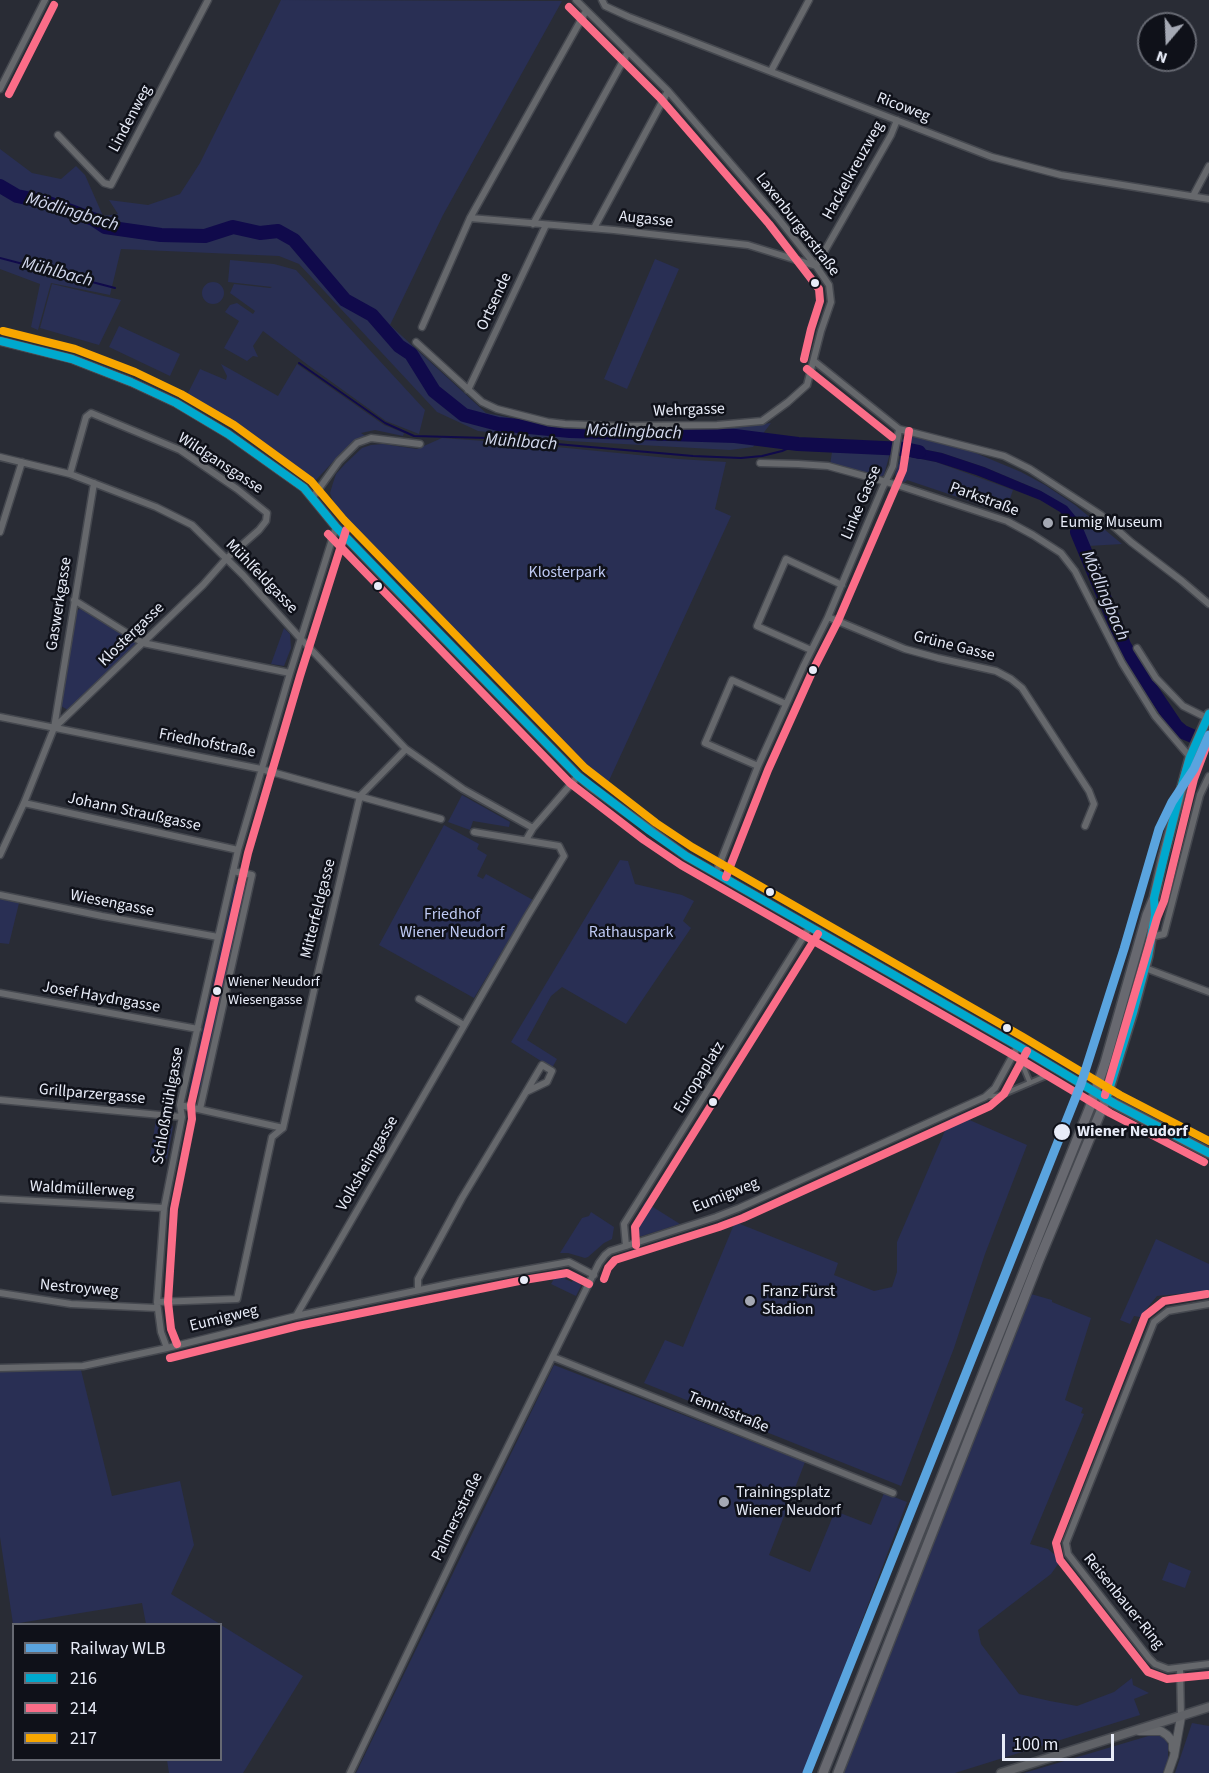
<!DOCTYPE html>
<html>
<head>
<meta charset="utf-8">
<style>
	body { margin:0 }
	#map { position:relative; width:1209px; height:1773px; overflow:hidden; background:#292c35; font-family:"Source Sans 3",sans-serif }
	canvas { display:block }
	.legend { position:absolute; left:12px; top:1623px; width:210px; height:138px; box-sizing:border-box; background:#0f1119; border:2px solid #666972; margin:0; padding:8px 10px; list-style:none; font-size:18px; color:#e8ecf8 }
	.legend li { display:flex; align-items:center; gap:12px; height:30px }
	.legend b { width:30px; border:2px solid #666972 }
	.north { position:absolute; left:1137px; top:12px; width:60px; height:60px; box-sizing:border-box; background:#0f1119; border:2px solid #666972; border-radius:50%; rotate:199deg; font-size:16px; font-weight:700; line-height:24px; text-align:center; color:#e8ecf8 }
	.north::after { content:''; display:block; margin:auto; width:21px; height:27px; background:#a5a9b4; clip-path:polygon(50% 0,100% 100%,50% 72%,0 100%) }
	.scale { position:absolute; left:1002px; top:1734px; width:112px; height:27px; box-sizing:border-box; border:3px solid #e8ecf8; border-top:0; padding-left:8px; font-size:18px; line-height:21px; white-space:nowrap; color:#e8ecf8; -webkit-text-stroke:4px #0f1119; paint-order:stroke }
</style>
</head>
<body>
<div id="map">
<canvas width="1209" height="1773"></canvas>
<ul class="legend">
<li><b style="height:8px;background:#5aa4df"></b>Railway WLB</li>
<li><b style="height:8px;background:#00a9ce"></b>216</li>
<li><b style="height:8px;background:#fb6d88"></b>214</li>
<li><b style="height:8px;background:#f7a600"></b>217</li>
</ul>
<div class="north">N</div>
<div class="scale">100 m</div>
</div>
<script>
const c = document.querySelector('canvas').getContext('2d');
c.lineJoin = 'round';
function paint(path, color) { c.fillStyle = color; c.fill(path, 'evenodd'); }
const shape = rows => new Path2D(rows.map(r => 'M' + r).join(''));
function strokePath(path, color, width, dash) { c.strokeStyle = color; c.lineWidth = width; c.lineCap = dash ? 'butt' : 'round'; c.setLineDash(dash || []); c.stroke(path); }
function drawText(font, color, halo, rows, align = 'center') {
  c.font = font + ' "Source Sans 3",sans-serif'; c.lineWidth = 5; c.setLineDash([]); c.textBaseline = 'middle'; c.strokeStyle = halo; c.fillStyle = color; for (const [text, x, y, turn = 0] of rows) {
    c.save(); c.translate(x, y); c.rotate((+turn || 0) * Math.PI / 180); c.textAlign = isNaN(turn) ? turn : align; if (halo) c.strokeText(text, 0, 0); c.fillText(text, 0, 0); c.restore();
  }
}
paint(shape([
	[281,0,562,1,443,215,390,325,486,413,552,426,555,431,628,437,636,430,730,428,771,423,753,447,730,450,569,441,478,431,437,412,299,264,279,256,121,249,110,295,51,283,38,330,31,327,40,284,0,269,0,149,32,173,61,179,76,166,85,175,103,216,118,214,109,200,148,205,180,194,200,163],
	[655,259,679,269,627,389,604,379],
	[230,260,274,264,296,270,425,410,419,434,386,421,308,365,263,331,253,346,258,357,253,356,247,361,224,348,239,321,225,312,230,305,237,303,253,314,255,311,230,293,234,284,270,288,272,287,228,282],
	'202 293a11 11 0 1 1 22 0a11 11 0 1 1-22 0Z',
	[52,284,121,300,99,345,40,328],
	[119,326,180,354,170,376,109,347],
	[221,364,278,396,297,364,384,425,404,433,403,436,375,430,361,433,367,437,356,440,343,451,316,480,302,477,186,397,200,369,226,380,227,376],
	[913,436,966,449,1021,472,1045,485,1075,505,1122,544,1088,546,1086,538,1041,491,984,467,942,453,902,445,902,440,907,437],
	[442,438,526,444,679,459,726,462,715,509,731,516,606,787,591,776,579,758,540,717,534,722,519,707,523,703,517,697,519,695,503,681,499,685,486,672,355,535,336,509,330,493,333,483,336,474,345,464,362,448,371,445,383,444,417,449],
	[832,452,890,453,884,475,878,478,830,465],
	[901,455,936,462,1013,490,1005,513,907,480,905,482,898,481,895,474],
	[81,608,136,643,134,649,68,710,61,706,76,611],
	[284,628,290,634,291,648,284,666,271,664],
	[462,795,510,822,509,827,473,821,470,830,448,822],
	[444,825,479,844,477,849,487,855,477,876,483,879,486,874,533,900,474,998,379,945],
	[620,860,628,861,635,884,682,895,694,901,683,921,691,928,626,1024,562,987,551,996,527,1040,557,1059,552,1068,511,1042],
	[243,881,246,886,199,1093,196,1097,191,1097,189,1092,235,885,238,882],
	[0,899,19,903,9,944,0,943],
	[958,1115,1027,1145,985,1254,954,1348,901,1486,644,1383,665,1340,683,1347,735,1222,838,1263,834,1275,874,1291,892,1287,897,1272,897,1242,950,1119],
	[156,1119,169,1120,173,1127,167,1159,150,1157],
	[645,1202,680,1224,642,1236,638,1236,633,1230,634,1224],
	[591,1212,614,1227,612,1239,604,1243,588,1257,585,1258,568,1253,560,1253,582,1218,589,1216],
	[1156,1239,1209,1264,1209,1291,1157,1296,1140,1317,1134,1316,1130,1324,1120,1320],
	[558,1272,567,1274,565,1279,572,1282,574,1278,580,1282,581,1286,576,1296,551,1284],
	[1031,1294,1052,1300,1052,1302,1091,1318,1065,1400,1083,1408,1081,1413,1084,1414,1030,1544,1048,1549,1061,1560,1051,1574,978,1630,981,1644,1019,1694,1050,1701,1077,1706,1114,1692,1132,1678,1133,1685,1149,1693,1134,1699,1140,1715,955,1773,844,1773],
	[554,1365,805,1462,769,1555,810,1572,835,1511,871,1525,884,1493,907,1502,804,1773,356,1773],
	[12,1369,81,1370,112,1496,180,1481,194,1545,171,1594,220,1624,146,1624,142,1603,13,1624,0,1537,0,1370],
	[1169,1562,1191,1571,1185,1588,1162,1580],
	[221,1625,303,1676,243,1773,169,1773,167,1760,220,1760],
	[1192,1723,1209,1726,1209,1773,1175,1773],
	[1155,1734,1162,1736,1166,1739,1168,1745,1168,1760,1163,1773,1024,1773]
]), '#292f54');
paint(shape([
	[902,445,942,453,984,467,1041,491,1067,506,1076,517,1088,546,1079,551,1071,527,1060,512,1040,500,976,475,936,462,901,455]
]), '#100a4b');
strokePath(shape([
	[0,258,115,288],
	[299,363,385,423,414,436,488,438,693,456,741,458,762,456,782,451,798,444]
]), '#100a4b', 2);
strokePath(shape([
	[0,186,17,196,46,202,93,219,105,227,161,235,205,236,233,227,260,233,278,231,294,240,345,300,372,315,399,346,411,354,434,391,464,415,498,424,570,431,735,436,798,444,905,449,919,452],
	[1077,532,1124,645,1141,674,1176,726,1183,732,1209,743]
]), '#100a4b', 14);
const pedestrian = shape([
	[1021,1061,1030,1083],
	[987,1096,999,1096,1046,1076]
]);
const minor = shape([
	[602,0,605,6,629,17,992,157,1061,175,1209,199],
	[771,71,809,0],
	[0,89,45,0],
	[58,135,104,183,111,185,208,0],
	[1193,196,1209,166],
	[470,218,614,230,748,245,816,266,891,135,897,120],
	[533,224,628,52],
	[594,228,668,91],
	[422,327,470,218,586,11],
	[416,342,482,402,497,409,548,422,565,424,615,426,717,425,762,421,788,402,807,385,821,331,831,302,829,285,816,266,777,217,668,91,576,0],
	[814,361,899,429,1004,456,1030,469,1101,515,1131,542,1182,581,1209,604],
	[468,390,546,225],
	[0,457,70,474,156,507,192,525,243,575,301,639,406,749,463,789,533,828],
	[760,463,798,464,828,466,897,485,1007,521,1033,535,1061,553,1075,571,1122,663,1155,716,1190,757],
	[313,497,339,461,357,443,371,438,420,444],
	[0,532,22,462],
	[74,600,143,643,290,673],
	[828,617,905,649,938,658,996,671,1011,679,1022,688,1089,791,1094,804,1085,826],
	[1137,648,1156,678,1183,706,1207,718],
	[811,650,757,626,786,559,842,585],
	[0,717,261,769,441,819],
	[54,728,203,585,226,559,259,530,266,521,267,513,237,489,180,450,91,413,86,417,70,474],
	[758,766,705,743,732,680,786,704],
	[24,803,238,850],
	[526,840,533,828,578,776],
	[0,855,24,803,54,728,94,483],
	[716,873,758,766,804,665,828,617,882,489,893,466,899,429],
	[0,895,102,916,218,937],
	[1151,937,1164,934,1200,795,1209,776],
	[1145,968,1209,992],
	[0,993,198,1029],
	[419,999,464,1025],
	[0,1100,182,1117],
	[180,1105,283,1128],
	[200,1109,252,875,233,871],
	[0,1199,164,1208],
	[626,1246,624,1224,809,928],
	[418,1290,418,1279,462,1198,526,1092,542,1065,552,1071,547,1082,526,1092],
	[0,1293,71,1304,157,1308],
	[157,1302,237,1299,272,1137,283,1128,317,977,360,796,406,749],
	[1209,1304,1168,1311,1154,1322,1066,1543,1068,1554,1149,1658,1155,1664,1168,1669,1209,1664],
	[296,1316,527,917,564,856,559,846,474,832],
	[167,1348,161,1332,157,1302,164,1208,182,1117,180,1105,238,850,290,673,336,527],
	[553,1357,893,1493],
	[0,1368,83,1366,167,1348,296,1316,458,1282,569,1262,594,1275],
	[1180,1668,1181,1717],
	[350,1773,464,1535,599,1263,605,1255,610,1251,626,1246,716,1217,739,1208,985,1097,995,1088,1018,1046]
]);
const tertiary = shape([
	[0,341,72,359,131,382,176,403,228,434,304,488,336,527,385,578,578,776,590,786,686,856,1018,1046,1095,1092],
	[1139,1731,1161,1731,1167,1735,1173,1742,1173,1749],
	[1168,1773,1174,1756,1181,1717]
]);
const secondary = shape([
	[1001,1773,1209,1707]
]);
const primary = shape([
	[1102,1097,1209,1153],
	[823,1773,1090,1107,1105,1063,1147,915,1154,898,1163,858,1190,757,1209,714],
	[838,1773,1039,1260,1106,1099,1133,1012,1148,956,1155,915,1154,903]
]);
strokePath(pedestrian, '#45484f', 8);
strokePath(minor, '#45484f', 9);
strokePath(tertiary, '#45484f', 10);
strokePath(secondary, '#45484f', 11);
strokePath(primary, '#45484f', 12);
strokePath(pedestrian, '#66686c', 4.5);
strokePath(minor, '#66686c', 6);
strokePath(tertiary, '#66686c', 8);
strokePath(secondary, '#606267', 8);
strokePath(primary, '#686970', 9);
strokePath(shape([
	[0,341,72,359,131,382,176,403,228,434,304,488,336,527,578,776,650,831,686,856,1018,1046,1115,1104,1209,1153],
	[1106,1099,1133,1012,1148,956,1155,915,1154,898,1181,788,1190,757,1209,714]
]), '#00a9ce', 8);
strokePath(shape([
	[569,7,660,98,769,224,819,289,820,301,811,329,804,359],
	[9,94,54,5],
	[807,369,892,437],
	[328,534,570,783,644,840,681,865,1013,1055,1110,1113,1204,1162],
	[726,877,768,770,813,670,838,621,903,470,909,431],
	[1105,1095,1157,918,1164,901,1194,779,1209,739],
	[636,1245,635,1227,818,934],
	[604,1279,608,1268,615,1260,719,1227,743,1218,990,1106,1004,1094,1027,1051],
	[1207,1294,1164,1301,1145,1316,1056,1543,1060,1560,1148,1672,1167,1679,1209,1675],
	[177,1344,171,1329,168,1302,174,1209,192,1119,191,1105,248,853,300,676,346,530],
	[170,1358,298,1326,524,1280,567,1273,589,1284]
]), '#fb6d88', 8);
strokePath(shape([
	[3,331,75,349,135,372,181,394,234,425,311,481,344,520,585,768,656,823,692,847,1023,1037,1120,1095,1209,1141]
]), '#f7a600', 8);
strokePath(shape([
	[807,1773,1081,1084,1124,949,1159,829,1172,802,1194,769,1209,735]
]), '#5aa4df', 9);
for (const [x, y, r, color] of [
	[815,283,5,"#e8ecf8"],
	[1048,523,6,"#a5a9b4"],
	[378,586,5,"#e8ecf8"],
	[813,670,5,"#e8ecf8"],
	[770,892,5,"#e8ecf8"],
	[217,991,5,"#e8ecf8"],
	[1007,1028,5,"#e8ecf8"],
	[713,1102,5,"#e8ecf8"],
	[1062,1132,9,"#e8ecf8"],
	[524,1280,5,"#e8ecf8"],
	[750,1301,6,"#a5a9b4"],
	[724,1502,6,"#a5a9b4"]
]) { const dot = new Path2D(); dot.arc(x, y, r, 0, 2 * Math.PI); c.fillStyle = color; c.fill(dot); strokePath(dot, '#0f1119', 2); }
drawText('14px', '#e8ecf8', '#0f1119', [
	["Wiener Neudorf",228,983],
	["Wiesengasse",228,1001]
], 'left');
drawText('16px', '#e8ecf8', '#0f1119', [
	["Ricoweg",903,108,21],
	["Lindenweg",131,119,-62],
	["Hackelkreuzweg",854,171,-61],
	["Augasse",646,220,6],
	["Laxenburgerstraße",797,225,52],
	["Ortsende",495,302,-65],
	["Wehrgasse",689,411,-2],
	["Wildgansgasse",220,464,33],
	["Parkstraße",984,500,20],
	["Linke Gasse",862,503,-67],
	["Mühlfeldgasse",261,577,46],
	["Gaswerkgasse",60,604,-81],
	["Klostergasse",132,635,-44],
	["Grüne Gasse",954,647,14],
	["Friedhofstraße",207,744,11],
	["Johann Straußgasse",134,813,12],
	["Wiesengasse",112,904,11],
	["Mitterfeldgasse",319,909,-76],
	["Josef Haydngasse",101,998,10],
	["Europaplatz",700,1078,-58],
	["Grillparzergasse",92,1095,5],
	["Schloßmühlgasse",169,1106,-80],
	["Volksheimgasse",368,1164,-60],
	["Waldmüllerweg",82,1190,3],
	["Eumigweg",726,1196,-22],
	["Nestroyweg",79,1289,5],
	["Eumigweg",224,1319,-14],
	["Tennisstraße",728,1413,22],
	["Palmersstraße",458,1517,-64],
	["Reisenbauer-Ring",1123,1602,51]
]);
drawText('16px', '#e8ecf8', '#0f1119', [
	["Eumig Museum",1060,523],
	["Franz Fürst",762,1292],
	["Stadion",762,1310],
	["Trainingsplatz",736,1493],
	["Wiener Neudorf",736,1511]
], 'left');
drawText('16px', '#bfcaf4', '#0f1119', [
	["Klosterpark",567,573],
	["Friedhof",452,915],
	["Wiener Neudorf",452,933],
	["Rathauspark",631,933]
]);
drawText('bold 16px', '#e8ecf8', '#0f1119', [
	["Wiener Neudorf",1077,1132]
], 'left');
drawText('italic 18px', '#d2d8ed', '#0f1119', [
	["Mödlingbach",72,213,17],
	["Mühlbach",57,273,15],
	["Mödlingbach",634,433,2],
	["Mühlbach",521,443,4],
	["Mödlingbach",1104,596,67]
]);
</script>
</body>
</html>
